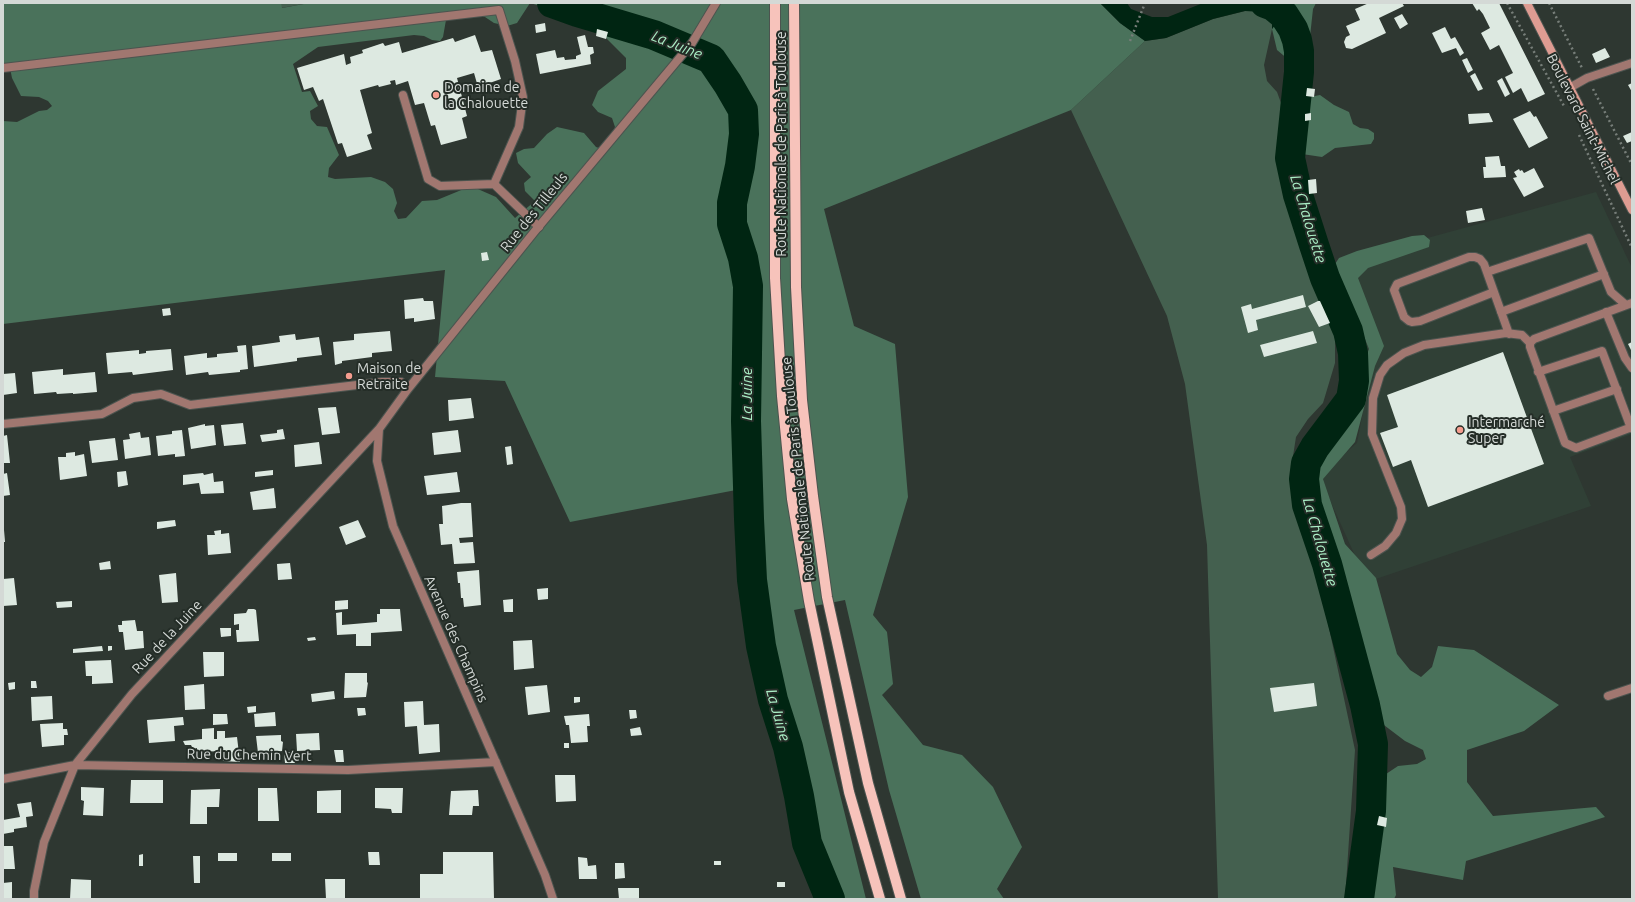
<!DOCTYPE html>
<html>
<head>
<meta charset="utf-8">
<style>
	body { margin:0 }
	#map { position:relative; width:1635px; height:902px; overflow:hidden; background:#2e3731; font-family:Ubuntu,sans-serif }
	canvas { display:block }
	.frame { position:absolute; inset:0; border:4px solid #d4d9d6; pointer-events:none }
</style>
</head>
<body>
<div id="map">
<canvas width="1635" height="902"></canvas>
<div class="frame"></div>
</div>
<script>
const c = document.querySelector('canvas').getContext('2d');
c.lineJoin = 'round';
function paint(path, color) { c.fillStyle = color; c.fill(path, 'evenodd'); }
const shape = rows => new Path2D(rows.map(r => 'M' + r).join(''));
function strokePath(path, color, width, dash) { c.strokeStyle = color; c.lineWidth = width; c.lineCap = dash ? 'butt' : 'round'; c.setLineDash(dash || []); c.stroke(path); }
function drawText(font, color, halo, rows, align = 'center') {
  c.font = font + ' Ubuntu,sans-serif'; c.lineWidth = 4; c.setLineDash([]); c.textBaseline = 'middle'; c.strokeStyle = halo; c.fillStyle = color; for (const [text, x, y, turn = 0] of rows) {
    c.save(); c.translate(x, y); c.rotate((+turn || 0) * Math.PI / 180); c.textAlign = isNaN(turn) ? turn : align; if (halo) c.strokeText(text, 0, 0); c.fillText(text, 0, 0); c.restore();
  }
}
paint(shape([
	[1596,192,1632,268,1632,434,1570,457,1591,506,1367,582,1319,476,1357,443,1372,365,1332,264]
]), '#304036');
paint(shape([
	[281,3,309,3,281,8],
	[1245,11,1262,11,1268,16,1272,21,1272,29,1264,65,1267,81,1277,92,1281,103,1278,165,1306,266,1335,324,1335,363,1323,403,1308,419,1296,437,1291,469,1291,490,1313,553,1355,750,1345,899,1218,899,1207,545,1185,384,1167,316,1071,110,1145,41,1166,38,1213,19]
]), '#44604f');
paint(shape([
	[3,3,281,3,282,8,309,3,1100,3,1120,23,1145,41,1071,110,824,209,854,326,895,344,908,497,873,615,887,632,893,684,882,695,923,745,962,755,993,787,1022,847,997,889,1004,899,921,899,889,790,845,600,794,610,866,899,817,899,795,835,749,619,736,490,570,522,505,381,435,377,445,270,3,324,3,121,17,122,39,111,47,110,52,106,48,101,39,97,21,96,12,78,10,68,3,66],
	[530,3,571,15,598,30,626,58,626,69,598,91,592,105,598,112,612,118,615,127,609,143,602,149,596,147,584,133,557,127,547,134,534,148,524,149,516,153,518,163,531,177,524,183,525,191,535,201,515,218,496,197,471,186,437,200,422,201,406,218,398,219,394,211,397,203,393,189,385,182,371,177,335,179,328,177,329,168,339,155,327,127,317,126,311,119,310,111,318,106,310,91,302,92,293,64,318,47,414,35,424,36,432,40,440,41,443,37,446,20,474,14,485,17,494,23,507,26,517,23],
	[1279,3,1316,3,1313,9,1307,64,1301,70,1277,50,1272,29,1278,21],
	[1320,95,1334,105,1349,112,1353,124,1360,128,1368,129,1374,133,1374,139,1371,144,1335,148,1322,157,1302,154,1295,138,1303,108,1306,101,1310,97],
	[1424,235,1430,240,1429,247,1368,268,1358,278,1384,346,1375,366,1355,442,1323,479,1345,544,1376,578,1397,654,1410,670,1421,677,1432,667,1438,646,1474,650,1559,705,1524,731,1467,750,1467,782,1493,816,1596,807,1605,817,1466,861,1463,880,1393,867,1396,895,1394,899,1363,899,1368,866,1377,850,1383,776,1398,766,1417,764,1426,759,1423,750,1405,741,1376,719,1359,658,1345,596,1320,521,1309,475,1314,456,1327,439,1357,393,1361,370,1369,349,1335,264,1339,258,1357,251,1412,236]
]), '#4a725b');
paint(shape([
	[1100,3,1127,3,1131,9,1152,17,1168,17,1203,3,1279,3,1278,21,1272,29,1272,21,1268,16,1262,12,1245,11,1213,19,1166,38,1145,41,1120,23]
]), '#002512');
strokePath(shape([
	[552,3,577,12,654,35,711,59,728,84,743,110,744,134,740,166,732,203,732,224,743,258,748,286,746,421,749,519,752,580,761,646,773,700,788,747,799,796,807,843,830,899],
	[1265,3,1273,6,1284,15,1293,29,1297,40,1299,51,1299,72,1290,158,1298,195,1314,245,1325,278,1348,331,1353,353,1354,381,1351,399,1315,447,1306,463,1304,479,1307,505,1327,564,1365,705,1373,744,1371,811,1359,899]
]), '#002512', 30);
paint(shape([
	[1369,3,1402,3,1404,6,1379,18,1386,33,1352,49,1346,48,1344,42,1346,37,1350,35,1346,26,1360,20,1355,9],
	[1472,3,1499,3,1545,94,1528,102,1521,88,1513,93,1505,77,1513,73,1499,45,1490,50,1481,33,1490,28,1483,14,1479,9,1477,11],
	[1402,14,1408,24,1400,29,1394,18],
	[545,23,546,31,536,33,535,25],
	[1445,27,1451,39,1455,37,1464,53,1460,56,1456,48,1442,53,1432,33],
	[597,29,608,32,606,39,596,36],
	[475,35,481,52,492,50,501,79,478,87,474,73,457,78,467,116,462,118,467,138,441,145,435,125,431,126,424,103,415,105,408,81,396,85,395,80,390,81,391,84,379,87,378,85,360,90,372,133,367,135,372,149,347,157,342,143,338,144,323,99,319,101,313,87,304,90,297,68,344,54,346,65,351,63,350,57,363,53,362,50,383,43,385,46,399,42,402,53,453,38,455,42],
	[585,35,588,47,593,47,594,53,590,55,591,64,540,74,536,54,555,50,557,58,564,57,565,60,576,59,576,56,581,54,577,37],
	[1605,48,1610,57,1596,63,1592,54],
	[1467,58,1473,70,1468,73,1462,60],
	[1475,73,1483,89,1478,91,1470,76],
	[1502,78,1510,94,1505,97,1497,81],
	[1632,83,1632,92,1628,85],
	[1307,88,1315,89,1314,97,1306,96],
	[1530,111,1534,117,1536,116,1548,138,1529,148,1513,119],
	[1311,113,1311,120,1305,121,1305,114],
	[1489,113,1493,122,1469,124,1468,114],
	[1632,132,1632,141,1627,143,1623,136],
	[1499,156,1501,166,1505,166,1506,177,1484,178,1483,167,1486,167,1485,157],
	[1534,168,1544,187,1524,197,1513,178,1517,177,1514,172,1519,169,1520,171,1522,170,1524,173],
	[1316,179,1317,193,1309,194,1308,180],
	[1482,208,1485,220,1468,223,1466,211],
	[487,252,489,260,482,261,481,253],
	[1303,295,1306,307,1256,320,1258,330,1248,333,1241,307,1251,304,1252,309],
	[423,298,424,301,433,301,435,319,414,322,414,318,405,319,404,300],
	[1318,301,1320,301,1330,323,1319,327,1308,306],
	[170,308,171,315,163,316,162,309],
	[390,331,392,351,372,353,372,357,342,361,342,363,335,365,333,342,354,340,354,334],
	[1313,331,1317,343,1264,357,1260,345],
	[295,334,296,340,319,337,322,355,297,358,297,361,254,367,252,346,280,342,279,336],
	[1632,342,1632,352,1628,344],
	[246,345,248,369,240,370,240,372,209,375,208,372,186,375,184,356,207,353,207,358,217,357,217,354,238,352,237,346],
	[171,349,173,370,133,375,132,372,108,374,106,353,139,350,139,354,146,353,146,351],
	[1503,352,1544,464,1428,507,1411,460,1393,467,1380,433,1398,427,1387,395],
	[63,369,63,375,95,372,97,392,73,394,73,393,57,394,56,392,34,394,32,372],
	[15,373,17,393,3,395,3,374],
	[471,398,474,418,449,421,448,400],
	[336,407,340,433,322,435,318,408],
	[243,423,246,444,224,446,221,425],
	[205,424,205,426,214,425,216,445,191,449,188,428],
	[283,429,285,439,262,442,260,435,277,433,277,430],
	[182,430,185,456,175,457,175,454,158,456,156,436,172,434,172,431],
	[458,430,461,452,434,455,432,433],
	[140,432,141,438,149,437,151,455,125,459,123,440,130,439,129,434],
	[7,435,10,463,3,463,3,436],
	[115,438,118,460,92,463,89,441],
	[319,442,322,464,295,467,294,445],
	[511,446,513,464,507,465,505,447],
	[75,452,75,456,84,454,87,476,60,480,58,457,66,457,66,453],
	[273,470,273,475,255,477,255,472],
	[126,471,128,485,118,487,117,472],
	[457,472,460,492,427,495,424,476],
	[7,473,10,495,3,496,3,474],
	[203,473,204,475,213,473,214,482,223,481,224,493,201,494,199,483,183,485,183,475],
	[274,488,276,508,253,510,250,492],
	[461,503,471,503,473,537,459,538,460,543,473,542,475,563,454,564,452,544,441,545,439,524,443,524,442,506],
	[175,520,176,526,157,529,157,522],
	[358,520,366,537,346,545,339,527],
	[3,530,4,530,5,542,3,542],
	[221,530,221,534,229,533,231,553,208,555,207,535,215,535,214,531],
	[110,561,111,569,100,570,99,563],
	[290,563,292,579,278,580,277,564],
	[479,570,481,605,464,607,463,598,461,598,460,583,458,583,457,572],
	[176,573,178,602,162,603,159,575],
	[14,578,17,605,3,606,3,579],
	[548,588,548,599,538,600,537,589],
	[513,599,513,612,504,612,503,600],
	[348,600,348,609,335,610,335,601],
	[72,601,72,607,57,608,56,602],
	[248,609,254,609,256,610,259,641,237,642,236,630,239,630,239,624,234,625,234,614,246,613],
	[380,609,400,609,402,631,371,633,371,646,356,646,356,634,337,635,336,613,342,612,342,625,377,622,377,614,380,614],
	[135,620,137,631,143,631,144,648,125,650,123,632,119,632,118,625,122,625,122,621],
	[220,628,231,628,231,636,221,637],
	[315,637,316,640,308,641,307,638],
	[532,640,534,668,514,670,513,641],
	[102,646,103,651,73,653,73,649],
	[108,646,112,646,112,650,108,651],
	[203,652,224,652,224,676,204,677],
	[111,660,113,683,92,684,92,676,86,676,85,661],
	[345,673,367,673,367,683,368,682,366,697,344,698],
	[31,681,36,681,37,688,31,688],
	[15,682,15,689,9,690,8,683],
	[1314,683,1317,706,1274,712,1270,688],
	[204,684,205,709,185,710,184,686],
	[547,685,550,712,528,715,525,687],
	[334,691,335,699,312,702,311,694],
	[52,696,53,719,32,721,31,697],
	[574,697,580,697,580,702,574,703],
	[423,701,424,725,439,724,440,752,419,754,417,726,405,727,404,702],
	[256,706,256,712,248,713,247,707],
	[357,708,365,708,366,715,358,716],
	[629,710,636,710,637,718,630,719],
	[275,712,276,726,255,727,254,714],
	[213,714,227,714,228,724,213,725],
	[589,714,590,726,587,726,588,742,571,743,569,725,566,725,564,716],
	[183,717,184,725,174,726,175,741,149,743,147,720],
	[63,723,63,729,67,729,68,735,64,735,64,745,42,747,40,724],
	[640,727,642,735,631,736,630,729],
	[214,728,214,739,217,739,217,731,225,731,225,738,237,737,240,762,223,761,222,751,197,752,197,748,193,749,191,745,185,745,183,741,202,739,202,729],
	[319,733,320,750,297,751,296,734],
	[281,735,281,741,283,742,282,751,273,752,273,755,268,755,267,752,258,753,256,736],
	[564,743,569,743,569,748,564,748],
	[334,750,343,750,344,762,336,762],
	[284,752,290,752,290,757,294,757,295,763,285,763],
	[555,775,575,775,576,801,556,802],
	[131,780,163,780,163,803,130,803],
	[81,787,104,788,103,816,83,815,84,801,81,800],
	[258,788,277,788,279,821,258,821],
	[375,788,403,788,402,813,392,813,391,809,375,808],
	[220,789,219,807,207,807,207,824,190,824,191,790],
	[341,790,341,813,317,813,317,791],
	[478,790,479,806,473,806,472,815,449,815,451,791],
	[31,802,33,816,26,817,27,827,14,829,14,832,3,834,3,820,20,817,17,804],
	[1379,816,1387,818,1386,827,1377,825],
	[3,846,13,846,15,869,3,869],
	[368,852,379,852,380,865,369,865],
	[443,852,493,852,494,899,420,899,420,874,443,874],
	[218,853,237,853,237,861,218,861],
	[272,853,291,853,291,861,272,861],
	[143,854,143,866,139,866,139,855],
	[193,856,200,856,200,883,194,883],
	[578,857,587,858,588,866,596,865,597,879,579,879],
	[714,861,721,861,721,865,714,865],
	[615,863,624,863,625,878,615,879],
	[71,879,91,880,91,899,70,899],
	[325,879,345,879,345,899,326,899],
	[12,882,12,899,3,899,3,883],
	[777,882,785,882,785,887,777,887],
	[618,888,639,888,639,899,619,899]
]), '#dde9e1');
const service = shape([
	[3,68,499,10,515,61,523,97,519,127,494,184,539,227],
	[1571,87,1587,78,1632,63],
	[403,95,428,179,440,186,494,184],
	[1487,272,1589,238,1611,292,1626,305],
	[1494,292,1420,321,1412,322,1409,321,1404,317,1394,290,1397,284,1469,257,1475,257,1480,259,1484,264,1509,334],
	[1632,303,1534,339,1530,343,1530,347,1565,443,1576,448,1632,427],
	[1501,312,1604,274],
	[1606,312,1625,358,1632,368],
	[1538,372,1602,351,1631,428],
	[1553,411,1617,389],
	[1371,555,1385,546,1396,533,1402,519,1401,507,1372,434,1373,398,1380,375,1387,365,1404,353,1424,345,1506,333,1522,335,1530,343],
	[1608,696,1632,688]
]);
const minor = shape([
	[3,424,102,414,133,398,161,394,190,405,382,382,401,382,408,389],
	[3,779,75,765,348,770,496,762],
	[34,899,34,891,44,842,75,765,132,694,379,429],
	[553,899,545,875,393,526,377,461,379,429,408,389,535,231,692,43,716,3]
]);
const secondary = shape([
	[1527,3,1632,210]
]);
const primary = shape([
	[775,3,775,278,782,396,792,499,809,601,849,792,880,899],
	[794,3,796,287,802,400,813,496,827,597,868,783,901,899]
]);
strokePath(service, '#4c544f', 10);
strokePath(minor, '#4c544f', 10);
strokePath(secondary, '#4c544f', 10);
strokePath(primary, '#4c544f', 12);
strokePath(shape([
	[1507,3,1564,106],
	[1549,3,1582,68],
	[1130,41,1145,3],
	[1593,89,1632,165],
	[1579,135,1632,248]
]), '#777e79', 2.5, [2, 3]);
strokePath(service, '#a17770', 8);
strokePath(minor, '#a17770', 8);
strokePath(secondary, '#de9c92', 8);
strokePath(primary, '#f7c3bb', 10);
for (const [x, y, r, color] of [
	[436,95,4,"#f59d8f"],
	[349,376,4,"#f59d8f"],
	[1460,430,4,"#f59d8f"]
]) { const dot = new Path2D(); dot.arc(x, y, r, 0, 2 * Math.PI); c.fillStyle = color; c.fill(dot); strokePath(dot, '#242d27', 1.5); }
drawText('14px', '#d4d9d6', '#242d27', [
	["Domaine de",444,87],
	["la Chalouette",444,103],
	["Maison de",357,368],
	["Retraite",357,384],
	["Intermarché",1468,422],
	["Super",1468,438]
], 'left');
drawText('14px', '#d4d9d6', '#242d27', [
	["Boulevard Saint-Michel",1583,119,63],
	["Route Nationale de Paris à Toulouse",781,144,-90],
	["Rue des Tilleuls",534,212,-51],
	["Route Nationale de Paris à Toulouse",798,469,-96],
	["Rue de la Juine",167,637,-47],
	["Avenue des Champins",456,639,66],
	["Rue du Chemin Vert",249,755,1]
]);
drawText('italic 15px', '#abefc6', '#242d27', [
	["La Juine",677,45,22],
	["La Chalouette",1308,219,73],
	["La Juine",747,394,-90],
	["La Chalouette",1320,542,74],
	["La Juine",778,715,74]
]);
</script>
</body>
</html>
